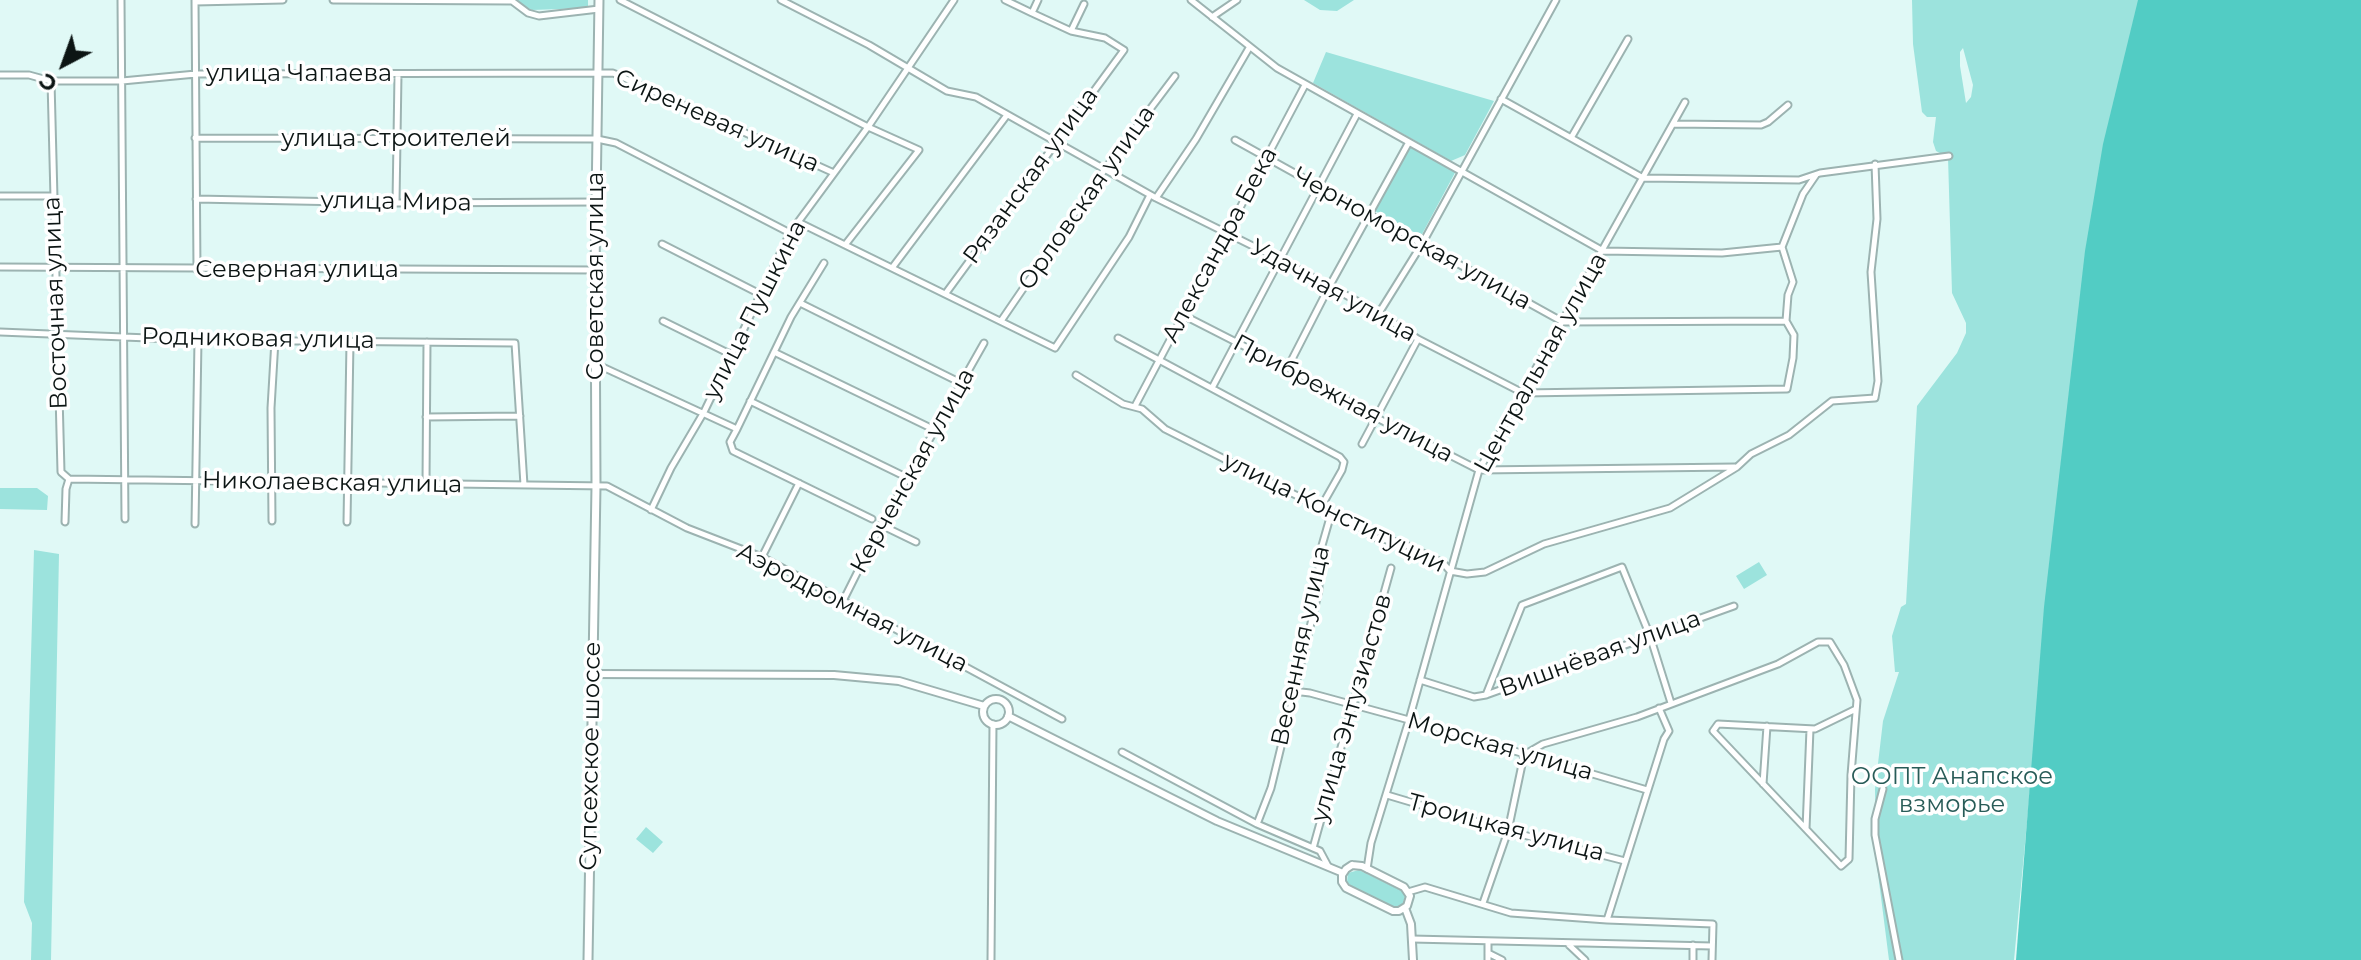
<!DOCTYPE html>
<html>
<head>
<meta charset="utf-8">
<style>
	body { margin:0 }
	#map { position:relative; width:2361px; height:960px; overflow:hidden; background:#e0f9f6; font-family:Montserrat,sans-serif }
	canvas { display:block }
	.north { position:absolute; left:24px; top:24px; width:80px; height:80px; -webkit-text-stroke:6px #fff; paint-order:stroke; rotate:221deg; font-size:22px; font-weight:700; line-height:32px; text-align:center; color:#0c1514 }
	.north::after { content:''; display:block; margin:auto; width:28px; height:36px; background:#0c1514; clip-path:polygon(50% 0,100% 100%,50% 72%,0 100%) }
</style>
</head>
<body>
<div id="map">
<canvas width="2361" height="960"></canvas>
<div class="north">С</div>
</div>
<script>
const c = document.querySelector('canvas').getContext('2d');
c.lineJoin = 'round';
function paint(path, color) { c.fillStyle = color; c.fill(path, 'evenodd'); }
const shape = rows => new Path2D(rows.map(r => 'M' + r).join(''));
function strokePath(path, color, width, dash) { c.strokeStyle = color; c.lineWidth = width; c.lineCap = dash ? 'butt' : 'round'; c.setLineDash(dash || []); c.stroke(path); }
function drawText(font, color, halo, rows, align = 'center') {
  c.font = font + ' Montserrat,sans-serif'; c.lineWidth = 7; c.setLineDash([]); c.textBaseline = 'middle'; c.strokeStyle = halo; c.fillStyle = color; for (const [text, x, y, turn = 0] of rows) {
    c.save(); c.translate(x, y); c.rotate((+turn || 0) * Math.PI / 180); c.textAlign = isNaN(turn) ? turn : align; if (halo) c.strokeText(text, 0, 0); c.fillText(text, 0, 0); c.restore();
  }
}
paint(shape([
	[508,0,588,0,588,8,532,10],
	[1304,0,1354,0,1337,11,1320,10],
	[1912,0,2141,0,2054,536,2014,960,1889,960,1876,858,1875,789,1883,721,1899,672,1895,672,1892,636,1901,607,1906,604,1917,406,1957,353,1966,333,1966,323,1952,293,1948,157,1936,151,1933,142,1936,117,1927,117,1922,112,1913,44],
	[1963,48,1973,85,1971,97,1966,103,1960,66,1960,52],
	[1326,52,1494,101,1465,155,1451,161,1313,83],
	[1409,144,1457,169,1421,236,1375,211],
	[0,488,37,488,48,496,47,510,0,509],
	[34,550,59,554,51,960,31,960,32,923,24,902],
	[1759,562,1767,575,1744,589,1736,576],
	[646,827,663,842,653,853,636,839],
	[1359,870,1402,891,1405,896,1403,903,1398,907,1391,906,1351,886,1347,882,1348,873]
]), '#9ce3dd');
paint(shape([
	[2138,0,2361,0,2361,960,2016,960,2044,607,2085,251,2103,144]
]), '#52ccc4');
const minor = shape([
	[121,0,125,519],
	[195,0,197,270],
	[333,0,512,1,528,13,539,16,599,9],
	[620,0,868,127,919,150,845,245],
	[781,0,869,45,947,91,976,97,1156,198,1279,259,1379,313,1418,339,1523,393,1787,389,1793,358,1794,335,1786,321,1788,295,1793,282,1782,247,1803,194,1816,175],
	[1005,0,1032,13,1038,0],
	[1191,0,1277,68,1603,251,1722,253,1782,247],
	[195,2,283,0],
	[1212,17,1237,0],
	[1071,31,1084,4],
	[0,75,29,75,51,81,122,81,196,74,613,73,834,173],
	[51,81,61,472,69,479,66,489,65,522],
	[1501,99,1643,178,1799,180,1820,173,1949,156],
	[1673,124,1761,125,1768,122,1788,105],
	[195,138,597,139,616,143,790,233],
	[1571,138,1628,39],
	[1235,140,1563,322,1786,321],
	[0,196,53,196],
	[1156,198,1196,139,1249,48],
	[196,199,396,203,596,202],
	[396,203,398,74],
	[798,222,1055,348,1129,237,1150,195],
	[662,244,760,294],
	[0,267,595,270],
	[892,268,1007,115],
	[946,293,1124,50,1105,38,1071,31,1032,13],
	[800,303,961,383],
	[1379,313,1422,244,1556,0],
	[1183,315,1324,387,1377,418,1479,470,1735,467],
	[663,321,730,354],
	[1001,321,1105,169,1175,76],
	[0,332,198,340,515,343,524,485],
	[1118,338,1340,457,1344,462,1342,470,1321,507],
	[774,352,935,430],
	[596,364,737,429,730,442,733,451,872,519],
	[1287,369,1329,287,1409,142],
	[1076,375,1123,404,1142,409,1165,429,1361,528,1376,538,1402,543,1425,554,1443,563,1450,571,1467,574,1485,572,1544,544,1670,508,1737,467,1751,454,1789,435,1832,401,1875,398,1878,381,1871,272,1877,219,1875,164],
	[1212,388,1357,114],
	[750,401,908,478],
	[1135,406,1305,85],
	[426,417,520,416],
	[737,429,791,317,824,263],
	[1362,444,1418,339],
	[69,479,607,486,687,528,762,557,1062,719],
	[426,484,427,342],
	[651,510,671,468,704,412,790,233,868,127,954,0],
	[272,521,271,408,275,340],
	[347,522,350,342],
	[195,524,198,340],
	[881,525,916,542],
	[762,557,799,483],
	[843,601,881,525,984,343],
	[1420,680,1474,697,1486,695,1734,606],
	[1293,691,1310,693,1409,720,1647,790],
	[1486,695,1522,605,1622,567,1650,636,1671,703],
	[1122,752,1257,824,1320,851,1328,866],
	[1524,755,1543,744,1637,717,1778,664,1818,642,1830,642,1844,665,1857,700,1851,775,1849,859,1841,866,1713,731,1718,724,1815,729,1856,709],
	[1763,784,1767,726],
	[1883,789,1875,819,1875,835,1899,960],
	[1387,795,1508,831,1625,861],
	[1257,824,1271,788,1319,590,1319,556,1331,514],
	[1806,829,1810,729],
	[1313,848,1391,568],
	[1367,869,1371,843,1409,720,1479,470,1685,102],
	[1408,892,1425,887,1511,913,1607,920,1713,924,1712,960],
	[1483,903,1508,831,1524,755],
	[1607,920,1664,739,1669,731,1659,708],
	[1412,939,1712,946],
	[1569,945,1585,960],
	[1488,953,1502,960],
	[991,960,993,724],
	[1488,960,1488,942],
	[1693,960,1693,945]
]);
const tertiary = shape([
	[592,674,834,675,899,681,984,706],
	'983 712a13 13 0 1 1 26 0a13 13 0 1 1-26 0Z',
	[1008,716,1217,821,1343,873],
	[1352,865,1362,866,1404,887,1410,896,1407,906,1399,911,1393,911,1346,888,1342,882,1342,875,1346,869,1352,865],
	[1405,908,1411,924,1413,960]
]);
const secondary = shape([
	[588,960,596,486,595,270,599,0]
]);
strokePath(minor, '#9cb3b1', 9);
strokePath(tertiary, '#9cb3b1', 10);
strokePath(secondary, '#9cb3b1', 11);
strokePath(minor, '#fff', 5);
strokePath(tertiary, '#fff', 6);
strokePath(secondary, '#fff', 7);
drawText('24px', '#0c1514', '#fff', [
	["улица Чапаева",299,74],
	["Сиреневая улица",717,121,24],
	["улица Строителей",396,139],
	["Рязанская улица",1031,176,-54],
	["Орловская улица",1087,198,-55],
	["улица Мира",396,202,1],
	["Черноморская улица",1412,239,29],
	["Александра Бека",1220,245,-62],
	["Северная улица",297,270],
	["Советская улица",596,276,-90],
	["Удачная улица",1333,291,29],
	["Восточная улица",56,303,-92],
	["улица Пушкина",755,310,-63],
	["Родниковая улица",258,339,1],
	["Центральная улица",1541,363,-61],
	["Прибрежная улица",1343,399,28],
	["Керченская улица",913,471,-61],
	["Николаевская улица",332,483,1],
	["улица Конституции",1334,513,26],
	["Аэродромная улица",852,608,27],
	["Весенняя улица",1301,646,-78],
	["Вишнёвая улица",1600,654,-20],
	["улица Энтузиастов",1352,708,-74],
	["Морская улица",1500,747,16],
	["Супсехское шоссе",591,756,-89],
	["Троицкая улица",1506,828,15]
]);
drawText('24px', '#285c58', '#fff', [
	["ООПТ Анапское",1952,777],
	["взморье",1952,805]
]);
</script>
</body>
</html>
